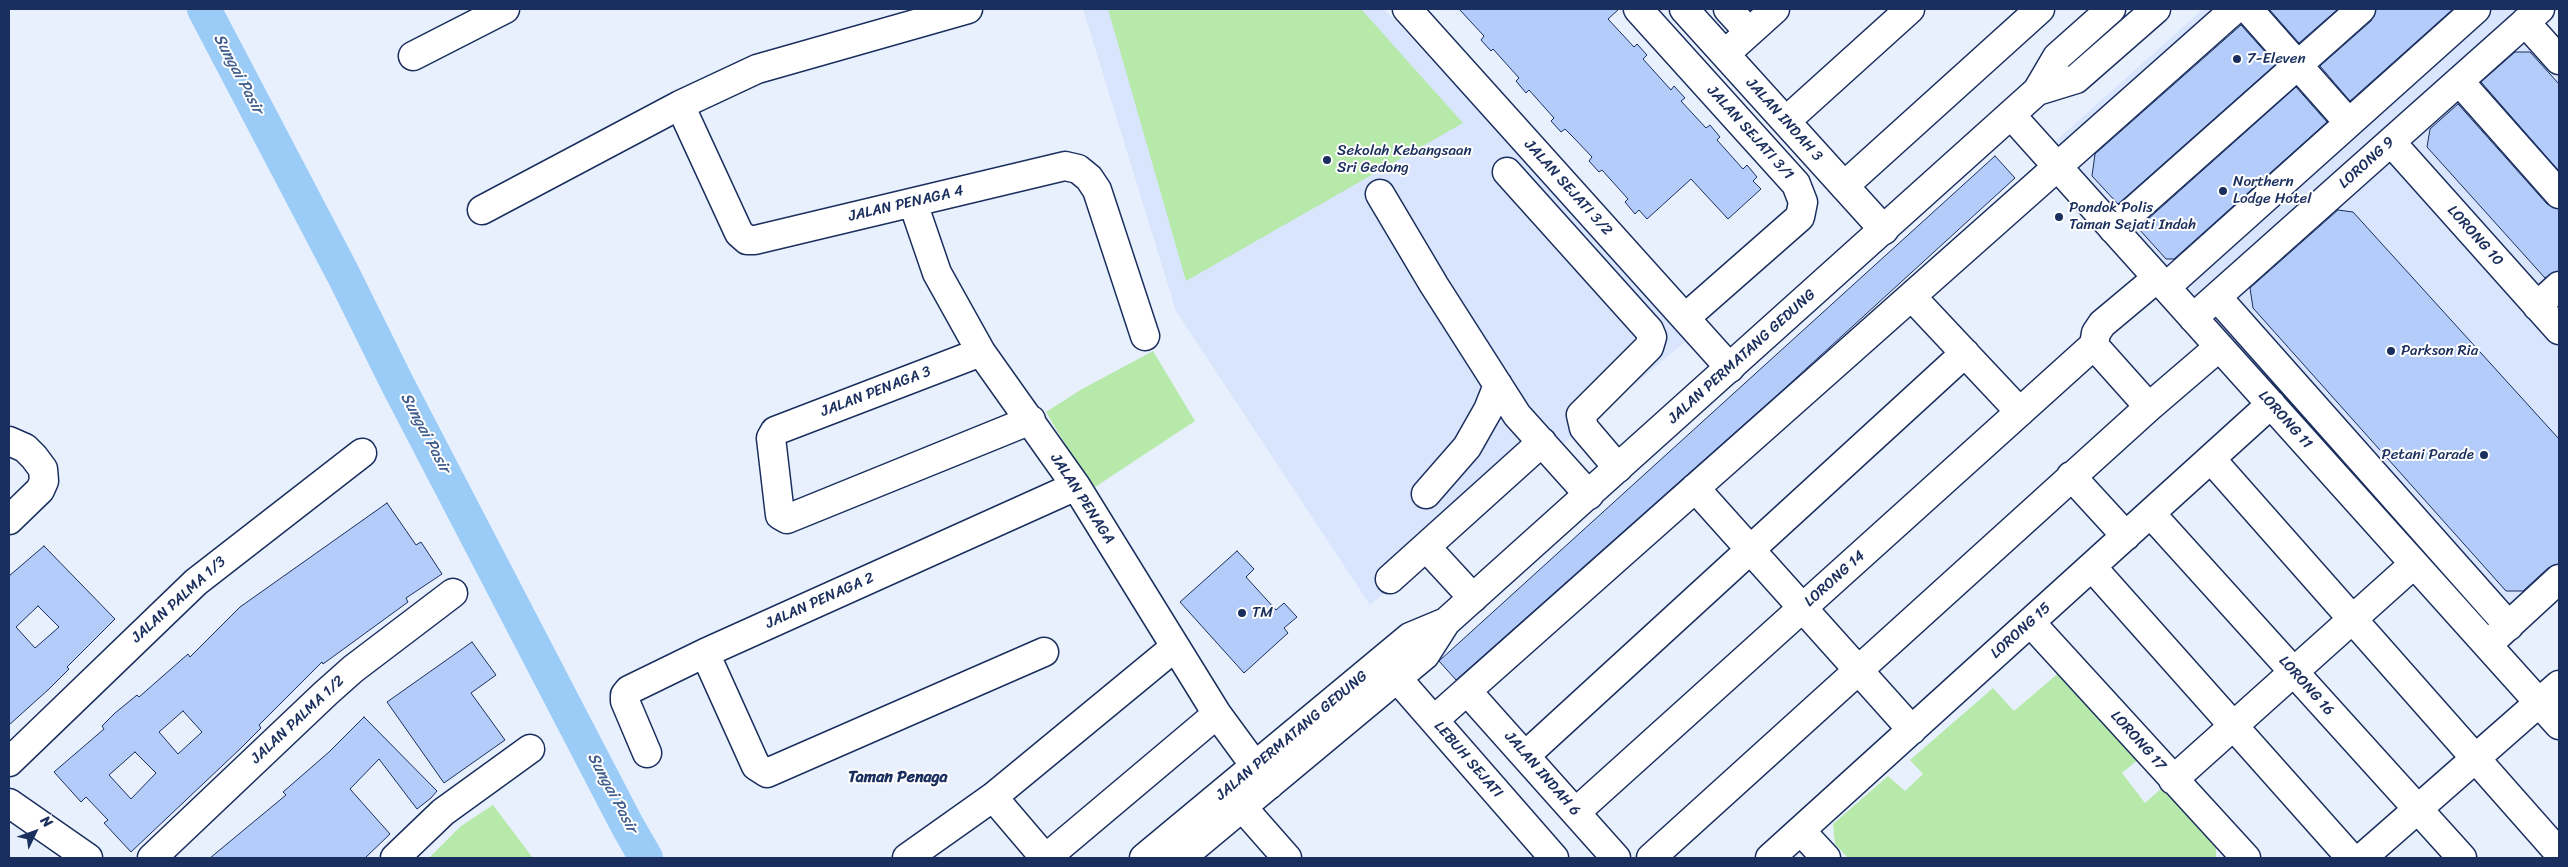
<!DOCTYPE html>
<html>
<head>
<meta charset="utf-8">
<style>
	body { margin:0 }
	#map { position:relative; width:2568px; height:867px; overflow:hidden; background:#e8f0fe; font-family:Sriracha,sans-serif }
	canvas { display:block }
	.frame { position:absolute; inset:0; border:10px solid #1b2f5e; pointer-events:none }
	.north { position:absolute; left:10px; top:807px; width:50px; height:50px; -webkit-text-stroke:4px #fff; paint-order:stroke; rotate:48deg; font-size:14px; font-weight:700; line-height:20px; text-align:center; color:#1b2f5e }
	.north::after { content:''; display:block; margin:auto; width:18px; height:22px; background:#1b2f5e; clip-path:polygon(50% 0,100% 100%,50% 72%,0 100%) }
</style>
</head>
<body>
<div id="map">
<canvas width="2568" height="867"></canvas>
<div class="frame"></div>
<div class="north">N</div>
</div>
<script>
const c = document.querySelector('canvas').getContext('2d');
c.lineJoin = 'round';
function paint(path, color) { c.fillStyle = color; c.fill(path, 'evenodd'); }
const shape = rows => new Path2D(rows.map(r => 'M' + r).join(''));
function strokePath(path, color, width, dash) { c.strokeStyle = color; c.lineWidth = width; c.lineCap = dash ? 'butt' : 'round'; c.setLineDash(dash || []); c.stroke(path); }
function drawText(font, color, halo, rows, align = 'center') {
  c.font = font + ' Sriracha,sans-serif'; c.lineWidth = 4; c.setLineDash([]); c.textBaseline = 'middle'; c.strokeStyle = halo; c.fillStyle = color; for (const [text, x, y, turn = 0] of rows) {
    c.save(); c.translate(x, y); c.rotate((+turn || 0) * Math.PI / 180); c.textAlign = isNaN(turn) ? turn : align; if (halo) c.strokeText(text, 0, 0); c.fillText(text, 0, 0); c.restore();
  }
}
paint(shape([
	[1083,9,1384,9,1690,338,1370,605,1176,311],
	[2203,9,2529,9,2559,43,2559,583,2495,641,2050,146]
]), '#d8e5fd');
paint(shape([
	[1108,9,1361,9,1463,123,1186,281],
	[1153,351,1195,421,1092,489,1046,412,1082,389],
	[2061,671,2139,759,2122,773,2145,803,2164,786,2216,843,2216,858,1848,858,1835,844,1833,824,1888,776,1905,791,1923,774,1910,760,1993,688,2014,711],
	[493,805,533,858,429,858,461,826]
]), '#b7e9aa');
strokePath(shape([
	[204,9,343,274,397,383,627,825,646,858]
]), '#9bccf7', 34);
const building = shape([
	[1459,9,1619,9,1608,19,1634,47,1637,44,1647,55,1643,59,1671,90,1674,86,1685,98,1681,101,1706,128,1710,125,1720,137,1717,140,1743,169,1747,165,1757,177,1753,181,1761,189,1728,219,1691,179,1647,219,1639,210,1635,214,1625,202,1628,199,1602,170,1599,172,1589,161,1592,157,1573,137,1565,129,1561,132,1551,121,1554,118,1529,90,1526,93,1516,81,1519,78,1493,49,1491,51,1481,40,1484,36,1459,9],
	[2269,9,2338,9,2299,43,2269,9],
	[2376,9,2453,9,2350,101,2320,66,2371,21,2376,9],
	[2241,25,2276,64,2118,204,2092,176,2095,154,2241,25],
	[2515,52,2530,52,2559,84,2559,171,2481,82,2515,52],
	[2296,87,2327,122,2174,259,2166,259,2138,228,2296,87],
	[2458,104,2547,204,2559,209,2559,271,2545,278,2427,147,2430,129,2458,104],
	[1995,156,2015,178,1785,388,1456,680,1439,661,1995,156],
	[2338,210,2353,212,2559,439,2559,564,2548,568,2523,591,2506,591,2253,308,2250,288,2338,210],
	[387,503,416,545,421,542,442,574,406,598,408,602,323,664,322,662,259,725,261,728,241,748,131,852,104,823,108,820,86,797,81,802,54,772,104,729,102,726,115,713,137,695,139,697,188,654,190,657,240,607,387,503],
	[183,711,202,732,178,754,159,732,183,711],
	[135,752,156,773,131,799,109,775,135,752],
	[44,546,115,619,67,667,69,669,49,689,9,725,9,576,44,546],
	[38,606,59,627,35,648,16,627,38,606],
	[1237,551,1254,569,1246,577,1276,610,1284,603,1297,617,1284,628,1288,633,1244,673,1180,602,1237,551],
	[472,642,496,675,471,693,505,740,444,783,387,702,472,642],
	[364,717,437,791,431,798,417,809,379,759,350,789,390,834,365,858,210,858,286,795,283,792,329,752,364,717]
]);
paint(building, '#b3ccfa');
strokePath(building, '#1b2f5e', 1);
const minor = shape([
	[1407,9,1730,368],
	[1638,9,1796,184,1803,202,1800,217,1685,318],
	[1684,9,1884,230],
	[1728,9,1749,32],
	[2248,9,2349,123],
	[2525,22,2559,60],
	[1725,54,1775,9],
	[413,56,505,9],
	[2459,81,2559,194],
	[680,105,757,69,968,9],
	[2011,115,2559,725],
	[1786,121,1910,9],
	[2391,142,2559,330],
	[1507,172,1649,330,1652,337,1649,347,1581,415,1584,428,1618,468],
	[1844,186,2040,9],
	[1380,194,1434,285,1517,415,1589,495],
	[913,203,937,273,981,352,1076,486,1217,714,1269,785],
	[482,210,680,105,739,233,747,240,755,240,1065,166,1078,169,1089,178,1097,190,1145,336],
	[2113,229,2361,9],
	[2157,278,2102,324,2096,333,2094,345,2098,350,2149,407,2219,347],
	[2166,287,2476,9],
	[1912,297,2020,412],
	[2217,297,2509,626],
	[2537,306,2559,286],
	[2193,318,2540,9],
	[981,352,775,431,771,438,780,515,787,519,1031,420],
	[9,441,25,448,34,457,43,469,44,481,40,490,9,520],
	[2211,459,2559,853],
	[2071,476,2126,536],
	[1695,488,1912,730],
	[1426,494,1467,447,1488,410,1498,385],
	[2151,514,2462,858],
	[1426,547,1473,598],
	[2092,567,2351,858],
	[1390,579,1542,442],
	[2031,623,2246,858],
	[2496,637,2559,579],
	[705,653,756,766,767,773,1044,652],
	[1382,661,1554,858],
	[1467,691,1616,858],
	[1434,720,2235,9],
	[647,753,625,701,625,695,629,690,705,653,1076,486],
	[1526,755,1965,353],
	[9,762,196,582,362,453],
	[2173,780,2414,564],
	[993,797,1045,858],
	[9,803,88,858],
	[1243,808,1287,858],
	[1576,812,2094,345],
	[1801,831,1826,858],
	[152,858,326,693,353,669,453,593],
	[395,858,443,812,530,749],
	[907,858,993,797,1175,647],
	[1046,858,1217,714],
	[1651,858,2149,407],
	[1770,858,2271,404],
	[2362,858,2559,685]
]);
const major = shape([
	[2037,91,2076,79,2156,9],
	[1144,858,1410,637,1446,622],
	[1181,858,1425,655,1446,622,2037,91,2057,57,2111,9]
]);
strokePath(minor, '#1b2f5e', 31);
strokePath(major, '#1b2f5e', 31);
strokePath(minor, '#fff', 28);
strokePath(major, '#fff', 28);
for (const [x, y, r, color] of [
	[2237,59,5,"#1b2f5e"],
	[1327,160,5,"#1b2f5e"],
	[2223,191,5,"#1b2f5e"],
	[2059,217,5,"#1b2f5e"],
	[2391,351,5,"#1b2f5e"],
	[2484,455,5,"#1b2f5e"],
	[1242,613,5,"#1b2f5e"]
]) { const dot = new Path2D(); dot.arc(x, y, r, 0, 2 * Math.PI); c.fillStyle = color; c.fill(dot); strokePath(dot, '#fff', 2); }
drawText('15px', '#1b2f5e', '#fff', [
	["7-Eleven",2247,59],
	["Sekolah Kebangsaan",1337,151],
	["Sri Gedong",1337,168],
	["Northern",2233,182],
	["Lodge Hotel",2233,199],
	["Pondok Polis",2069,208],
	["Taman Sejati Indah",2069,225],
	["Parkson Ria",2401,351],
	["Petani Parade",2474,455,"right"],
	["TM",1252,613]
], 'left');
drawText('15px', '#1b2f5e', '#fff', [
	["JALAN INDAH 3",1784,120,48],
	["JALAN SEJATI 3/1",1750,133,48],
	["LORONG 9",2367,163,-42],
	["JALAN SEJATI 3/2",1568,188,48],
	["JALAN PENAGA 4",906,204,-13],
	["LORONG 10",2475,236,48],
	["JALAN PERMATANG GEDUNG",1742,357,-42],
	["JALAN PENAGA 3",876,392,-21],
	["LORONG 11",2285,420,48],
	["JALAN PENAGA",1082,499,57],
	["LORONG 14",1835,579,-42],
	["JALAN PALMA 1/3",179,600,-42],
	["JALAN PENAGA 2",820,601,-24],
	["LORONG 15",2021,631,-42],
	["LORONG 16",2306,686,48],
	["JALAN PALMA 1/2",298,720,-43],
	["JALAN PERMATANG GEDUNG",1292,736,-40],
	["LORONG 17",2138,741,48],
	["LEBUH SEJATI",1468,760,49],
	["JALAN INDAH 6",1542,774,49]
]);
drawText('italic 16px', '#415e8c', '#fff', [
	["Sungai Pasir",238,74,62],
	["Sungai Pasir",425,433,62],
	["Sungai Pasir",612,793,62]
]);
drawText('bold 16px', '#1b2f5e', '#fff', [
	["Taman Penaga",898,778]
]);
</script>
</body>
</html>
